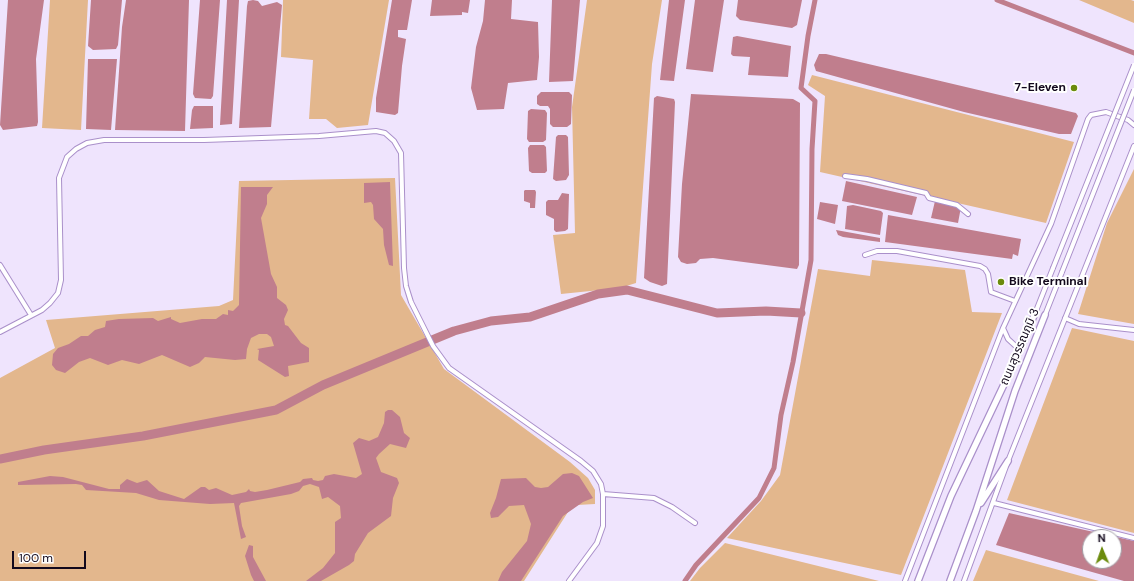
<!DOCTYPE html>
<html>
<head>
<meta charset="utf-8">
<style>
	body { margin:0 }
	#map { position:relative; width:1134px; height:581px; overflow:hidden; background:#efe4fd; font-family:"DM Sans",sans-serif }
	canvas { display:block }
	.north { position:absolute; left:1082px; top:529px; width:40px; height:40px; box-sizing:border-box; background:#fff; border:1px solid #a09ca4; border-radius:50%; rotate:358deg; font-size:11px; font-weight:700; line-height:16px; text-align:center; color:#12081c }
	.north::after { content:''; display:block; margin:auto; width:14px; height:18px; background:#6b8b0c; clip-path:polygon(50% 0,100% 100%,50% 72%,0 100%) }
	.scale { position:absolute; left:12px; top:551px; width:74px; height:18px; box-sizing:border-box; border:2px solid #12081c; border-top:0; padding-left:5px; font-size:12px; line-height:14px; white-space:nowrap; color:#12081c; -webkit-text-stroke:3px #fff; paint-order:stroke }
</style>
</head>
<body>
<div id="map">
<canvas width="1134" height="581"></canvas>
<div class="north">N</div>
<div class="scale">100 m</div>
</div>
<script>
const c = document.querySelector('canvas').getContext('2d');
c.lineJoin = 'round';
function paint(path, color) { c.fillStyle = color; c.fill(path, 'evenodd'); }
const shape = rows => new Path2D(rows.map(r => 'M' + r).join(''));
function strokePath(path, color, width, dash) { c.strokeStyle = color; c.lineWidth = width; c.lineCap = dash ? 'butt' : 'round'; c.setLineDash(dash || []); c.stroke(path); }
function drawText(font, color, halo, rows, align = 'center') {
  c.font = font + ' "DM Sans","Noto Sans Thai",sans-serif'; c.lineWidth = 4; c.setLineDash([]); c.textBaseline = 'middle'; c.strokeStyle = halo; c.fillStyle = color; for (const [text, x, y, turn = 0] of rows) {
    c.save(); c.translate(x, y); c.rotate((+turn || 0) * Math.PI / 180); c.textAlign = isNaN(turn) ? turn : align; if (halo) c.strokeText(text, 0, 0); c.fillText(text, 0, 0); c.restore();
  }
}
paint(shape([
	[50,0,88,0,81,130,42,128],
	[283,0,389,0,368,125,337,128,326,119,309,119,313,60,281,57],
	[587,0,662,0,652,64,636,283,620,288,561,294,553,235,575,233,572,107],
	[1079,0,1131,0,1134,1,1134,23],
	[812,75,1074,142,1046,223,820,172,825,96,808,85],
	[1134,169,1134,324,1078,314,1107,223],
	[395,178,401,295,444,369,570,462,588,478,595,490,595,504,577,505,568,512,524,581,0,581,0,378,55,348,46,320,219,306,233,300,239,181],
	[872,260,965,270,972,312,1002,313,901,575,727,538,761,501,780,475,818,269,870,276],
	[1072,328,1134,341,1134,533,1007,500],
	[725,543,879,581,690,581,700,568],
	[986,550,1099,581,973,581]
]), '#e3b78d');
paint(shape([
	[8,0,44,0,36,59,38,122,37,126,3,130,0,125],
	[91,0,122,0,118,45,116,49,93,50,88,46],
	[126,0,189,0,185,131,115,130,122,27],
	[200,0,220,0,213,96,211,99,195,98,193,94],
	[227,0,239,0,232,124,220,125],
	[253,0,258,1,262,6,277,2,282,5,271,127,239,128,247,6,248,1],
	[392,0,412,0,407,30,398,30,398,37,406,39,402,66,398,113,395,115,376,112,376,98],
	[432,0,470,0,468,13,462,12,462,15,430,16],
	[485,0,512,0,511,19,538,22,539,57,537,80,508,83,504,109,477,110,471,88,476,47,483,21],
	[552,0,580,0,573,81,549,82],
	[669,0,685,0,674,81,660,80],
	[695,0,724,0,713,72,686,69],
	[738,0,802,0,797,25,792,28,740,20,736,16],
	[737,36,791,46,788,77,748,75,750,57,733,56,731,54,733,37],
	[819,54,826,54,1076,113,1078,116,1071,134,1059,134,964,112,816,71,814,65],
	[88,59,117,59,111,130,86,129],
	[541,92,569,92,572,95,571,124,567,127,553,127,550,124,550,109,548,106,540,106,537,104,537,96],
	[691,94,793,99,800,103,799,265,797,269,713,258,700,259,696,263,687,264,681,262,678,257,682,184],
	[657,96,674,99,675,102,667,284,662,286,650,282,644,278,654,98],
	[194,106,213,106,213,128,190,129,192,110],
	[531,109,545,110,547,113,546,140,543,142,529,142,527,139,528,111],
	[558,135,566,135,568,137,569,175,566,180,556,181,553,179,556,137],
	[530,145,544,145,546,147,547,171,545,173,532,173,529,171,528,148],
	[846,181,917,197,912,215,842,201],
	[390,182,393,266,389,265,384,245,383,229,374,219,373,205,371,202,364,203,364,183],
	[241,187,273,187,267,195,267,204,261,218,271,274,277,287,277,298,286,305,288,310,284,319,285,325,288,326,301,343,309,348,309,362,288,366,289,376,285,377,258,360,259,350,257,349,274,346,271,337,267,334,259,334,251,338,247,349,246,359,235,360,205,357,199,363,190,367,162,355,139,364,122,360,108,365,90,358,79,362,65,373,56,370,52,365,53,354,58,348,69,344,81,336,88,336,95,330,105,327,106,321,119,319,153,318,158,321,171,317,171,319,180,323,202,319,216,319,223,314,228,315,228,310,233,311,239,305],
	[525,190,535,190,536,192,535,208,530,208,530,203,524,201,524,191],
	[562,193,569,194,568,229,565,231,556,232,554,230,554,219,546,215,546,202,548,200,558,200],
	[935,201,961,207,958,223,931,218],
	[820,202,838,205,835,224,817,219],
	[853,205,881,211,883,213,880,235,845,229,847,206],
	[888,215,1021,239,1018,256,1013,254,1012,259,885,242],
	[836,230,880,238,880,242,843,237,838,235],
	[388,410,392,410,400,417,404,433,410,438,406,448,390,444,379,454,376,458,381,472,397,478,399,483,393,498,391,516,368,533,355,554,354,561,349,565,321,581,306,581,323,568,335,553,335,522,341,518,340,506,328,497,322,499,319,487,310,484,303,486,299,491,291,494,241,503,239,506,242,526,246,537,241,539,234,503,210,504,159,500,136,493,86,490,82,485,76,484,18,485,18,482,50,476,63,477,109,489,120,489,120,485,127,479,137,483,147,480,159,491,184,499,201,487,205,487,209,490,216,488,232,495,246,492,249,489,250,491,255,492,267,490,300,482,303,479,312,478,313,480,318,481,323,480,325,476,334,474,356,478,362,474,353,443,359,438,369,441,378,437,384,423,385,412],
	[572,473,579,476,593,498,583,502,563,516,521,581,498,581,502,572,527,541,531,524,524,505,509,506,498,517,491,518,490,513,496,498,501,479,526,478,535,487,541,488,548,487,563,474],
	[1009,513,1134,541,1134,581,1124,581,996,545],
	[1090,537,1114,537,1114,561,1090,561],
	[249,545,253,546,253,557,266,581,254,581,251,575,245,556]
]), '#c07e8d');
strokePath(shape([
	[997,0,1134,53],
	[685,581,696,565,759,498,774,468,781,415,793,362,811,260,812,149,815,101,801,88,808,36,815,0]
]), '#c07e8d', 5);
strokePath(shape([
	[0,459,44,450,143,436,276,410,323,385,454,331,491,321,530,317,598,294,627,290,717,313,766,311,801,313]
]), '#c07e8d', 9);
const street = shape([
	[845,176,867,179,926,193,929,198,957,205,968,214],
	[865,255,877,251,897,251,980,266,985,269,988,274,991,292,1015,301],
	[0,265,31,315],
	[1036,311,1053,268],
	[1045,315,1062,272],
	[1065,318,1079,324,1134,330],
	[0,332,42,310,50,303,58,293,61,280,59,178,67,157,76,149,87,143,104,140,204,140,319,136,376,131,385,133,394,141,401,153,404,268,406,286,411,302,433,346,449,368,581,461,593,471,601,484,603,494,603,526,597,543,569,581],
	[1020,350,1008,339,1003,328,1051,224,1088,119,1091,115,1106,112,1128,120,1134,125],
	[603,494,654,498,672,507,695,523],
	[994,503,1134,538],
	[905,581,1003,328],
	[964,581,1008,461,1134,146]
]);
const secondary = shape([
	[981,503,1008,461],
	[918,581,951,496,1008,376,1036,311],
	[950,581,976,511,1015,391,1045,315]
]);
strokePath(street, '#aa90ca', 6);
strokePath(secondary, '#aa90ca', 8);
strokePath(street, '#fff', 4);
strokePath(secondary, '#fff', 5.5);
const streetBridge = shape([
	[1053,268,1134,65],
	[1062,272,1134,90]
]);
strokePath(streetBridge, '#aa90ca', 6, []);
strokePath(streetBridge, '#fff', 4);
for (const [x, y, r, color] of [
	[1074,88,4,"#6b8b0c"],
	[1001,282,4,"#6b8b0c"]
]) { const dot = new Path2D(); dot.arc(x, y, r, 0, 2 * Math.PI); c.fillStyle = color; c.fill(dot); strokePath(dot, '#fff', 1.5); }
drawText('bold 12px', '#12081c', '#fff', [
	["7-Eleven",1066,88],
	["Bike Terminal",1009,282,"left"]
], 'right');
drawText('12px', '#12081c', '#fff', [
	["ถนนสุวรรณภูมิ 3",1020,347,-67]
]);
</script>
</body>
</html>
